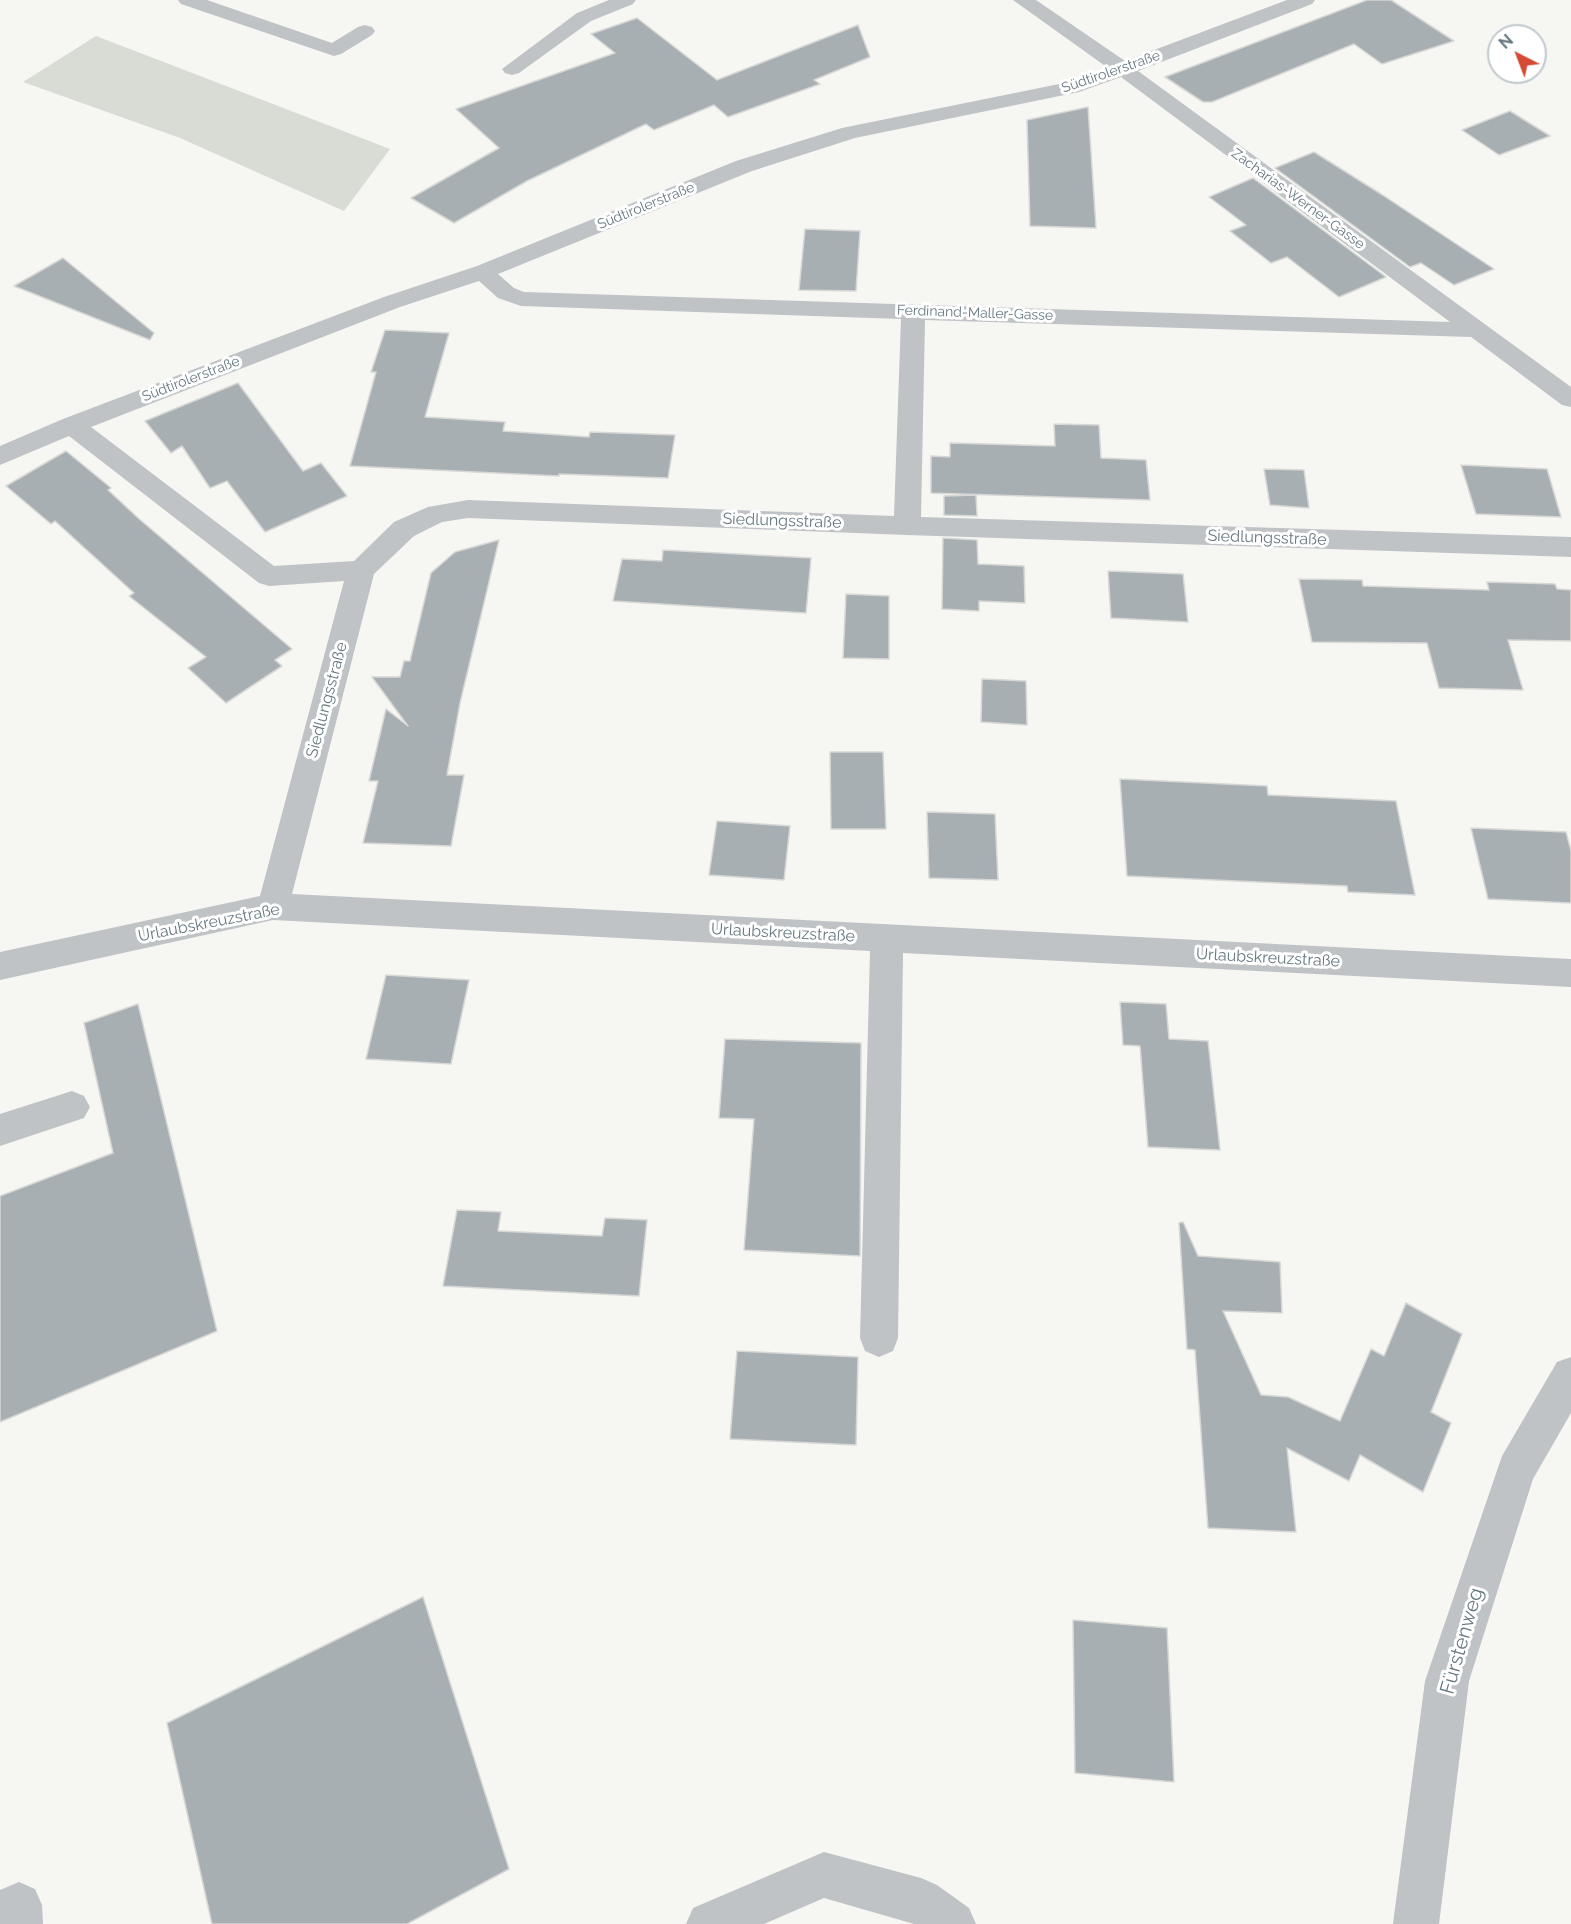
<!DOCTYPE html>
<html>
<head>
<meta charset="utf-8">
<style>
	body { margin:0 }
	#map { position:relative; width:1571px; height:1924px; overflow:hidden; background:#f6f6f3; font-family:Raleway,sans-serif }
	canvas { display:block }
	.north { position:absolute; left:1487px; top:24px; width:60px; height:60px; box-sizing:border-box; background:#fff; border:2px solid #c2c9cd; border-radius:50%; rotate:318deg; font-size:16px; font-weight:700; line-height:24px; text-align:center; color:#677881 }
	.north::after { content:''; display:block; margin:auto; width:21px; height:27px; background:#d54a33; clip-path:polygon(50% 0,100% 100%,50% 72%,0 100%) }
</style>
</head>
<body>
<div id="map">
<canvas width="1571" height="1924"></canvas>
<div class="north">N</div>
</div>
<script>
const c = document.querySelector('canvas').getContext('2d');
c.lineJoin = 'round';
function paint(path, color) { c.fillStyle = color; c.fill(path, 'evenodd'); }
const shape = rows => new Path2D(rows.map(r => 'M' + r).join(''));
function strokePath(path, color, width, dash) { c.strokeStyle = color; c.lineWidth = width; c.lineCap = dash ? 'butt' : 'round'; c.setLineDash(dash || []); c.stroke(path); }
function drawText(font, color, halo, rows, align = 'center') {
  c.font = font + ' Raleway,sans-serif'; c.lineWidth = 6; c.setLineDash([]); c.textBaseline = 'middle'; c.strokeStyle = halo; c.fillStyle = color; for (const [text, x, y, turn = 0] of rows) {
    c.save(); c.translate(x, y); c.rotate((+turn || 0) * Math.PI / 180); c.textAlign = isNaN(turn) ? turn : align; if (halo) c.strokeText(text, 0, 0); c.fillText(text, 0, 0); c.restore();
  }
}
paint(shape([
	[96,36,390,149,344,211,180,138,23,82]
]), '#d8dcd4');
const building = shape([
	[1367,0,1391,0,1454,41,1382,64,1354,44,1212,102,1203,102,1165,77,1367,0],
	[637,18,717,80,858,25,870,57,814,80,820,84,728,117,714,105,654,130,646,124,527,181,454,223,411,198,499,148,456,109,615,53,591,34,637,18],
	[1088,107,1096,228,1030,226,1027,120,1088,107],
	[1510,111,1550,136,1499,155,1462,130,1510,111],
	[1314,152,1381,194,1494,269,1454,285,1421,263,1410,267,1275,168,1314,152],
	[1253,178,1386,277,1339,297,1287,257,1271,263,1230,231,1246,225,1209,197,1253,178],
	[805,229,860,231,856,291,799,290,805,229],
	[63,258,154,333,150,340,14,286,63,258],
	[385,330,449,333,425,417,505,422,503,431,589,437,590,432,675,435,668,478,559,474,559,476,350,466,376,372,371,372,385,330],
	[238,383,303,471,321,463,347,496,265,532,227,481,210,488,182,446,171,453,145,421,238,383],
	[1054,424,1099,425,1101,458,1146,460,1150,500,931,493,931,456,950,457,950,443,1055,446,1054,424],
	[66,451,111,488,108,490,138,518,292,649,275,660,282,666,226,703,188,668,206,657,129,596,134,593,55,521,51,524,6,486,66,451],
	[1461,465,1547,469,1561,517,1476,514,1461,465],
	[1264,469,1304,470,1309,508,1270,505,1264,469],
	[976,495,977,516,944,515,944,496,976,495],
	[943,538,977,540,978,564,1024,566,1025,603,979,601,979,611,942,609,943,538],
	[499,540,460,703,447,775,464,775,451,846,363,843,378,781,369,781,386,709,408,726,372,677,400,677,404,661,410,661,431,573,455,552,499,540],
	[663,550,811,558,806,613,613,601,622,559,662,561,663,550],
	[1108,571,1183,574,1188,622,1111,618,1108,571],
	[1299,579,1362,580,1363,586,1489,590,1487,582,1555,584,1557,589,1571,590,1571,641,1508,640,1523,690,1439,688,1427,643,1312,642,1299,579],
	[846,594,889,596,889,659,843,658,846,594],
	[982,679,1026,681,1027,725,981,722,982,679],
	[830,752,883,752,886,829,831,829,830,752],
	[1120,779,1267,786,1268,795,1396,801,1415,895,1348,892,1347,886,1127,876,1120,779],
	[927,812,995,814,998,880,929,878,927,812],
	[717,821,790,826,784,880,709,875,717,821],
	[1471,828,1566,832,1571,851,1571,903,1488,899,1471,828],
	[386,975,469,980,451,1064,366,1059,386,975],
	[1120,1002,1166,1004,1169,1039,1208,1041,1220,1150,1148,1147,1140,1046,1123,1045,1120,1002],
	[138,1004,217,1331,0,1422,0,1196,113,1153,84,1023,138,1004],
	[725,1039,861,1043,860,1256,744,1250,754,1119,719,1118,725,1039],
	[457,1210,501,1212,498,1231,602,1236,605,1218,647,1220,639,1296,443,1286,457,1210],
	[1183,1222,1198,1256,1280,1262,1282,1313,1223,1311,1261,1395,1288,1397,1340,1421,1371,1349,1384,1356,1406,1303,1462,1334,1431,1412,1451,1423,1423,1492,1360,1455,1349,1481,1287,1448,1296,1532,1208,1528,1195,1350,1187,1349,1179,1223,1183,1222],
	[737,1351,858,1357,856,1445,730,1439,737,1351],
	[423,1597,509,1869,407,1924,212,1924,167,1723,423,1597],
	[1073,1620,1167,1628,1174,1782,1075,1773,1073,1620]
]);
paint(building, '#a7afb3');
strokePath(building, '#d7d7d5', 1.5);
paint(shape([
	[178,0,207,0,332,43,358,27,365,25,372,27,375,31,372,35,341,54,334,56,181,4,178,0],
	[609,0,636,0,633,4,591,21,519,73,512,75,505,73,502,69,577,13,609,0],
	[1013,0,1036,0,1125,61,1287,0,1315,0,1312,4,1138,71,1571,387,1571,407,1562,405,1471,337,925,320,921,517,1571,537,1571,557,907,535,468,518,442,522,414,536,374,574,292,894,1571,959,1571,987,903,953,898,1338,893,1351,879,1357,865,1351,860,1338,870,951,273,920,0,980,0,952,260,896,344,581,269,586,259,583,69,436,0,465,0,446,63,419,384,297,477,266,736,161,842,128,1074,81,1108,68,1013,0],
	[1121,77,1450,322,524,292,514,288,498,274,752,171,855,138,1079,92,1121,77],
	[479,281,498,298,521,306,901,319,894,516,468,500,428,507,394,522,354,561,274,566,91,427,400,307,479,281],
	[72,1091,84,1096,90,1107,84,1118,0,1146,0,1114,72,1091],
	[1571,1357,1571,1413,1533,1479,1469,1681,1439,1924,1393,1924,1425,1681,1502,1456,1557,1362,1571,1357],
	[824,1852,921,1878,937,1885,969,1908,976,1924,914,1924,824,1898,764,1924,686,1924,693,1908,824,1852],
	[19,1882,35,1889,42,1905,43,1924,0,1924,0,1890,19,1882]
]), '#bfc3c6');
drawText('14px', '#677881', '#fff', [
	["Südtirolerstraße",1111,72,-19],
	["Zacharias-Werner-Gasse",1298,199,36],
	["Südtirolerstraße",646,206,-22],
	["Ferdinand-Maller-Gasse",975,313,2],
	["Südtirolerstraße",191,379,-21]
]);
drawText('16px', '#677881', '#fff', [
	["Siedlungsstraße",782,521,2],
	["Siedlungsstraße",1267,538,2],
	["Siedlungsstraße",327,700,-75],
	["Urlaubskreuzstraße",209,923,-11],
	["Urlaubskreuzstraße",783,933,3],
	["Urlaubskreuzstraße",1268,958,3]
]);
drawText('20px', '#677881', '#fff', [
	["Fürstenweg",1462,1641,-74]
]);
</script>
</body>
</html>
